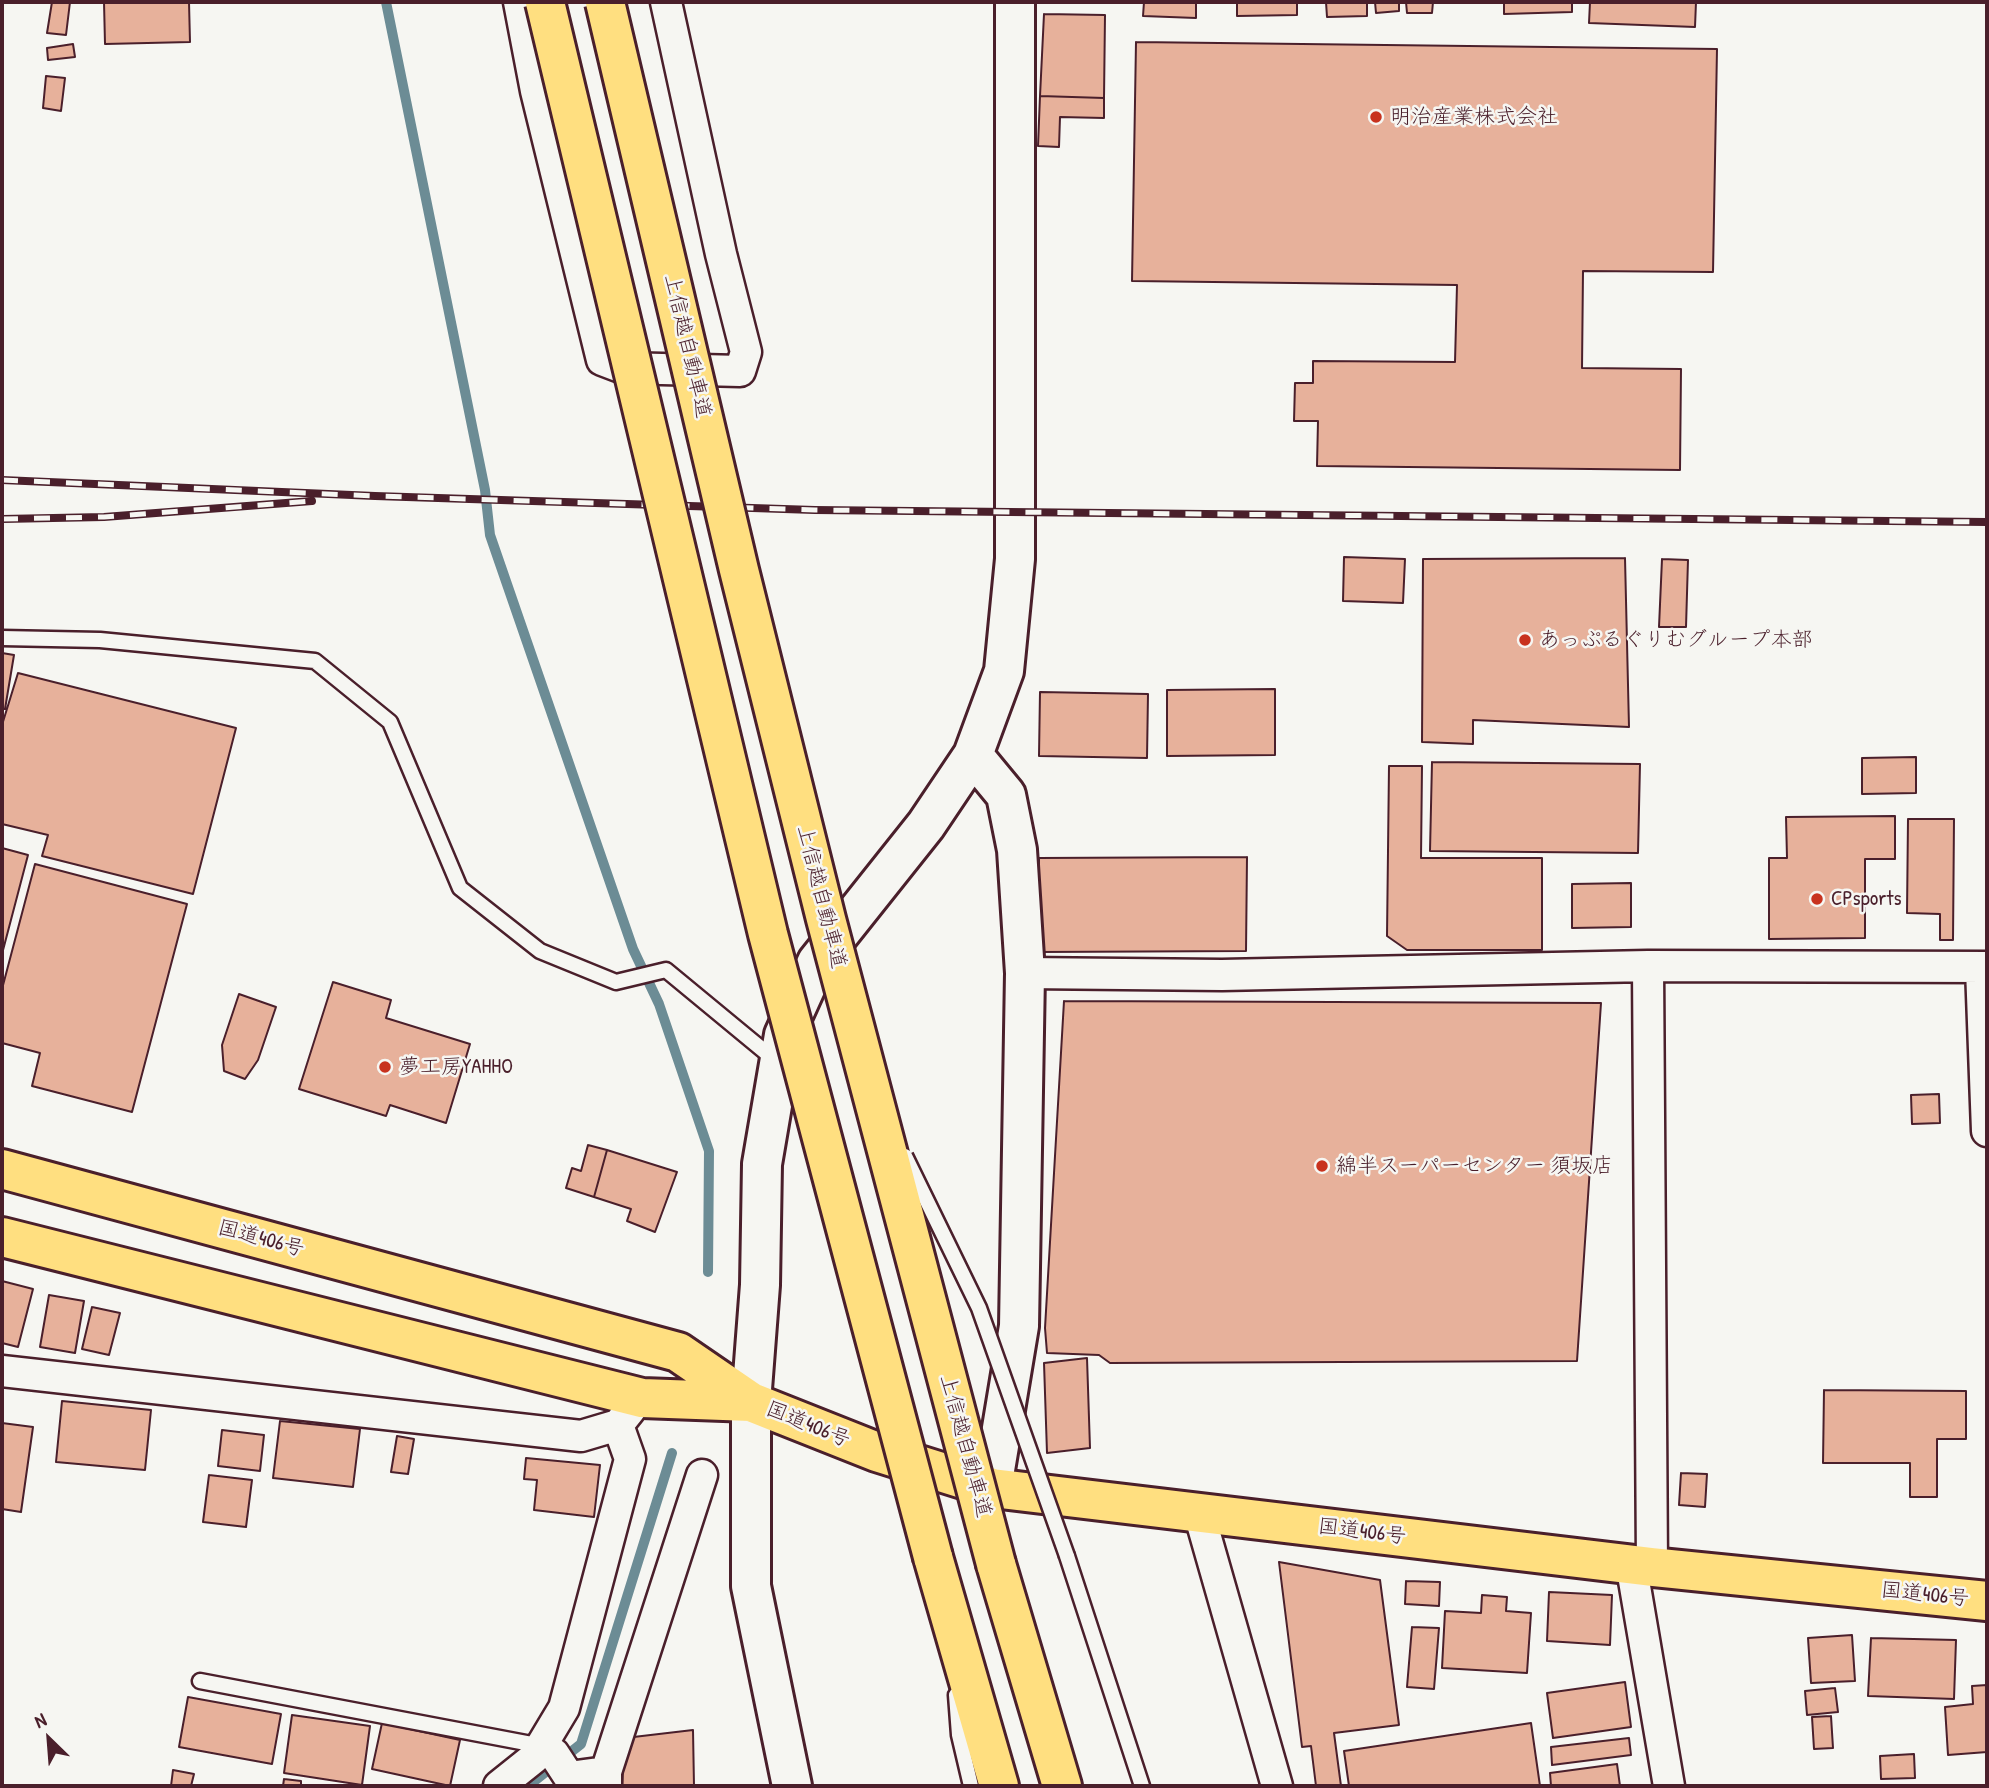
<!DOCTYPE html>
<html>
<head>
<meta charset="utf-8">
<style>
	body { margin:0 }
	#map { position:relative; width:1989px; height:1788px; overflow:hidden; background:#f6f6f2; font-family:"Patrick Hand",sans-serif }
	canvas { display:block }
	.frame { position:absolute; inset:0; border:4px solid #4a1f2b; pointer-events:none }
	.north { position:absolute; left:14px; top:1704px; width:70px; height:70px; -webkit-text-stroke:5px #f6f6f2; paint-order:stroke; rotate:335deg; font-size:19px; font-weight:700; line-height:28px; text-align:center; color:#4a1f2b }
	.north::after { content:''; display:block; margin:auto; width:24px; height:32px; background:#4a1f2b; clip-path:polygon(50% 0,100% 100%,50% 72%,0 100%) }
</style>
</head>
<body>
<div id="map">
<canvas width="1989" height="1788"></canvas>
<div class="frame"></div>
<div class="north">N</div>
</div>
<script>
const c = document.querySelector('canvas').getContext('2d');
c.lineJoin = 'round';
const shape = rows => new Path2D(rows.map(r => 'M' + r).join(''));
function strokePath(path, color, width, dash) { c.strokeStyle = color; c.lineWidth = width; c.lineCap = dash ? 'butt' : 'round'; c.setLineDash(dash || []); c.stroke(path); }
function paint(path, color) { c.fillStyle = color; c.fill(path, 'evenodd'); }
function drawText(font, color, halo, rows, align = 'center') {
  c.font = font + ' "Patrick Hand","Klee One",sans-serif'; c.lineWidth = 5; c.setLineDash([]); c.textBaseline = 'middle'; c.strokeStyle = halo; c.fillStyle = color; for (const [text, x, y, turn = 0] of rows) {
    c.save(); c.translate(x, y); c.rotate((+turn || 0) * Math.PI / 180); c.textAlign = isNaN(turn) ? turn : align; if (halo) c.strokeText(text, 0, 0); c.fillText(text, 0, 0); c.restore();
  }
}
strokePath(shape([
	[386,2,485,490,490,535,633,949,659,1004,709,1151,708,1272],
	[528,1786,581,1744,672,1453]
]), '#6c8c95', 10);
const building = shape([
	[52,2,70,2,66,35,47,33,52,2],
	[104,2,189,2,190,42,105,44,104,2],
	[1144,2,1196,2,1196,18,1143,16,1144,2],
	[1237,2,1297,2,1297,15,1237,16,1237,2],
	[1326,2,1367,2,1367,16,1327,17,1326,2],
	[1375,2,1399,2,1399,11,1376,13,1375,2],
	[1406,2,1433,2,1432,13,1407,13,1406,2],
	[1504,2,1572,2,1572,12,1504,14,1504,2],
	[1590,2,1696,2,1695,27,1589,23,1590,2],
	[1044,14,1105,15,1104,98,1040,96,1044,14],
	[1136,42,1717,49,1713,272,1583,271,1582,368,1681,369,1680,470,1317,466,1318,421,1294,421,1295,383,1313,383,1313,361,1455,362,1457,285,1132,281,1136,42],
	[73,44,75,57,48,60,47,48,73,44],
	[46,76,65,78,61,111,43,108,46,76],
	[1040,96,1104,98,1104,118,1060,117,1059,147,1038,146,1040,96],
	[1344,557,1405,559,1403,603,1343,601,1344,557],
	[1625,558,1629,727,1473,720,1473,744,1422,742,1423,559,1625,558],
	[1662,559,1688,560,1686,627,1659,627,1662,559],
	[2,653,14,655,5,709,2,709,2,653],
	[18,673,236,728,193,894,42,856,48,835,2,824,2,725,18,673],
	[1275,689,1275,755,1167,756,1167,690,1275,689],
	[1040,692,1148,694,1147,758,1039,756,1040,692],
	[1916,757,1916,793,1862,794,1862,758,1916,757],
	[1432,762,1640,764,1638,853,1430,851,1432,762],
	[1389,766,1422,766,1421,858,1542,858,1542,950,1407,950,1387,936,1389,766],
	[1895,816,1895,859,1865,859,1865,938,1769,939,1769,858,1787,858,1786,817,1895,816],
	[1908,819,1954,819,1953,940,1940,940,1940,914,1907,913,1908,819],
	[2,848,28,855,2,954,2,848],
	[1247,857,1246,951,1039,952,1039,858,1247,857],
	[35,864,187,904,132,1112,32,1086,40,1053,2,1043,2,989,35,864],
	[1631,883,1631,927,1572,928,1572,884,1631,883],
	[333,982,391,1000,386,1018,470,1044,446,1123,390,1105,386,1116,299,1089,333,982],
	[239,994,276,1007,258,1060,245,1079,224,1071,222,1045,239,994],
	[1064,1001,1601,1003,1577,1361,1110,1363,1099,1355,1047,1353,1045,1328,1064,1001],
	[1939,1094,1940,1123,1912,1124,1911,1095,1939,1094],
	[588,1145,607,1150,594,1197,566,1188,572,1168,581,1171,588,1145],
	[607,1150,677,1172,655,1232,627,1221,631,1209,594,1197,607,1150],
	[2,1281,33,1289,18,1347,2,1343,2,1281],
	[49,1295,84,1301,75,1353,40,1347,49,1295],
	[92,1307,120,1313,109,1355,82,1349,92,1307],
	[1087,1358,1090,1448,1047,1453,1044,1363,1087,1358],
	[1824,1390,1966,1391,1966,1439,1937,1439,1937,1497,1910,1497,1910,1463,1823,1463,1824,1390],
	[62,1401,151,1410,145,1470,56,1462,62,1401],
	[280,1421,360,1429,353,1487,273,1478,280,1421],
	[2,1423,33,1427,21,1512,2,1509,2,1423],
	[222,1430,264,1435,260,1471,218,1466,222,1430],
	[397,1436,414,1439,408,1474,391,1472,397,1436],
	[526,1458,600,1465,594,1517,534,1510,537,1480,524,1479,526,1458],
	[1681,1473,1707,1474,1705,1507,1679,1505,1681,1473],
	[209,1475,252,1480,246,1527,203,1522,209,1475],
	[1279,1562,1380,1580,1399,1725,1334,1733,1341,1786,1316,1786,1311,1746,1302,1747,1279,1562],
	[1406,1581,1440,1582,1439,1606,1405,1604,1406,1581],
	[1549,1592,1612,1595,1610,1645,1547,1641,1549,1592],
	[1482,1595,1507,1597,1506,1611,1531,1613,1527,1673,1442,1668,1445,1611,1481,1613,1482,1595],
	[1412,1627,1439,1628,1434,1689,1407,1687,1412,1627],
	[1852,1635,1855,1681,1811,1683,1808,1638,1852,1635],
	[1871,1638,1956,1640,1954,1699,1868,1696,1871,1638],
	[1625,1682,1631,1727,1553,1738,1547,1693,1625,1682],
	[1987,1685,1987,1752,1948,1755,1945,1707,1973,1704,1972,1686,1987,1685],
	[1835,1688,1838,1712,1807,1715,1805,1691,1835,1688],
	[188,1697,281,1714,272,1764,179,1747,188,1697],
	[292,1715,370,1726,362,1785,284,1773,292,1715],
	[1831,1716,1833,1748,1814,1749,1812,1717,1831,1716],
	[382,1723,460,1740,450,1786,372,1769,382,1723],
	[1531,1723,1540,1786,1349,1786,1344,1751,1531,1723],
	[693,1730,694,1786,622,1786,625,1738,693,1730],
	[1629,1738,1631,1755,1552,1765,1551,1747,1629,1738],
	[1914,1754,1915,1778,1881,1779,1880,1756,1914,1754],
	[1617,1764,1620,1786,1551,1786,1550,1773,1617,1764],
	[173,1770,194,1774,191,1786,171,1786,173,1770],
	[284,1779,301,1781,301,1786,283,1786,284,1779]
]);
paint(building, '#e7b19b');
strokePath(building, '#4a1f2b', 2);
const lane = shape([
	[2,638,100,640,315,661,390,722,460,888,540,951,616,982,666,970,775,1060],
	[1067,1556,1142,1786],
	[200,1681,542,1746],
	[956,1695,959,1735,971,1786]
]);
const street = shape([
	[519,2,536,91,602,360,623,368,740,371,746,352,721,254,666,2],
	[1648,966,1652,1567],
	[1981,968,1987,1131],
	[1025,973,1222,975,1648,966,1987,967],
	[2,1371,581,1436,618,1425],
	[1199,1513,1277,1786],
	[1631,1563,1669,1786],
	[543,1746,554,1754,569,1777,606,1772],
	[499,1786,534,1758,564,1708,630,1459,618,1425,630,1410],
	[606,1786,606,1772,702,1475]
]);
const secondary = shape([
	[973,755,1006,795,1017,850,1025,973,1019,1326,992,1488],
	[792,1786,751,1586,751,1402,760,1285,762,1164,784,1035,817,962,926,825,973,755,1004,671,1015,559,1015,2]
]);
const highway = shape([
	[2,1169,678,1352,751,1402,877,1452,992,1488,1652,1567,1987,1601],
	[2,1237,642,1398,751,1402],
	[933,1557,999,1786],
	[996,1564,1062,1786]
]);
strokePath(lane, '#4a1f2b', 19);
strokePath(street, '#4a1f2b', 35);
strokePath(secondary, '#4a1f2b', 44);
strokePath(highway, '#4a1f2b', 44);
strokePath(lane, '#f6f6f2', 14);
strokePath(street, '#f6f6f2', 30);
strokePath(secondary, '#f6f6f2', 38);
strokePath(highway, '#ffdf80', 38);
const rail = shape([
	[2,480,375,496,815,510,1987,522],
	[2,519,104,517,312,501]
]);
strokePath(rail, '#4a1f2b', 8);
strokePath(rail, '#f6f6f2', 5, [16]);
const laneBridge = shape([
	[905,1156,979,1308,1067,1556]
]);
const highwayBridge = shape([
	[545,2,768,934,933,1557],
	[605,2,739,570,826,919,996,1564]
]);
strokePath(laneBridge, '#4a1f2b', 19, []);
strokePath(highwayBridge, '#4a1f2b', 44, []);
strokePath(laneBridge, '#f6f6f2', 14);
strokePath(highwayBridge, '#ffdf80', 38);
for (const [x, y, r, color] of [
	[1376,117,7,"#c8321e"],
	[1525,640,7,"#c8321e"],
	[1817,899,7,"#c8321e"],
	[385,1067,7,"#c8321e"],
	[1322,1166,7,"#c8321e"]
]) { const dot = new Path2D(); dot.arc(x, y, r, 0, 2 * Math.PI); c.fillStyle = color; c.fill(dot); strokePath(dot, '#f6f6f2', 2.5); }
drawText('21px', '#4a1f2b', '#f6f6f2', [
	["明治産業株式会社",1390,117],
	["あっぷるぐりむグループ本部",1539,640],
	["CPsports",1831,899],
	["夢工房YAHHO",399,1067],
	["綿半スーパーセンター 須坂店",1336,1166]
], 'left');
drawText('21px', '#4a1f2b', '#f6f6f2', [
	["上信越自動車道",687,346,77],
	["上信越自動車道",821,897,76],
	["国道406号",261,1239,15],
	["国道406号",808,1425,22],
	["上信越自動車道",965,1446,75],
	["国道406号",1362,1532,7],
	["国道406号",1925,1595,6]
]);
</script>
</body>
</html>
